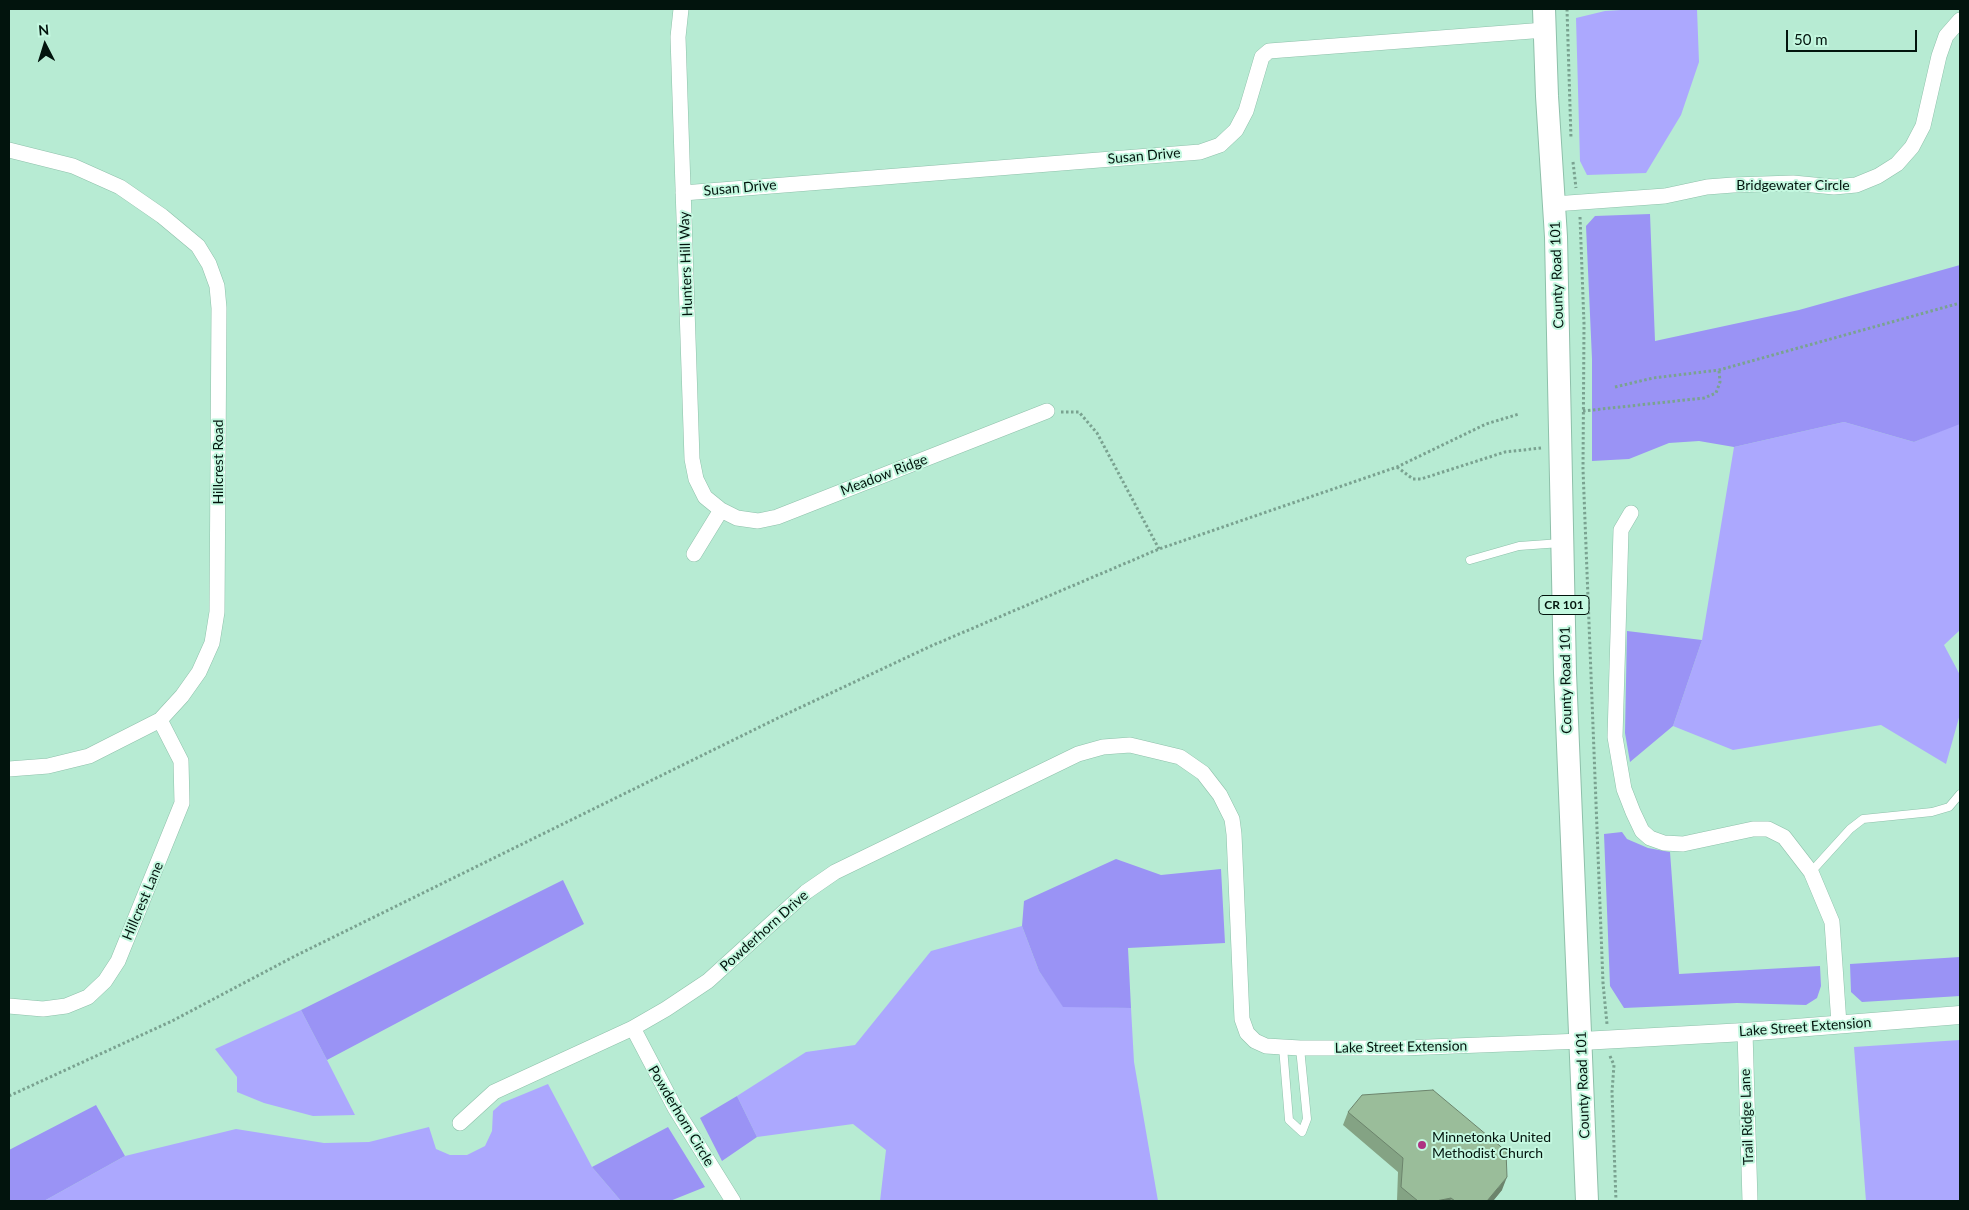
<!DOCTYPE html>
<html>
<head>
<meta charset="utf-8">
<style>
	body { margin:0 }
	#map { position:relative; width:1969px; height:1210px; overflow:hidden; background:#b7ebd3; font-family:Lato,sans-serif }
	canvas { display:block }
	.frame { position:absolute; inset:0; border:10px solid #02140d; pointer-events:none }
	.north { position:absolute; left:20px; top:20px; width:50px; height:50px; -webkit-text-stroke:4px #c4f8e0; paint-order:stroke; rotate:355deg; font-size:14px; font-weight:700; line-height:20px; text-align:center; color:#02140d }
	.north::after { content:''; display:block; margin:auto; width:18px; height:22px; background:#02140d; clip-path:polygon(50% 0,100% 100%,50% 72%,0 100%) }
	.scale { position:absolute; left:1786px; top:30px; width:131px; height:22px; box-sizing:border-box; border:2px solid #02140d; border-top:0; padding-left:6px; font-size:15px; line-height:18px; white-space:nowrap; color:#02140d; -webkit-text-stroke:4px #c4f8e0; paint-order:stroke }
</style>
</head>
<body>
<div id="map">
<canvas width="1969" height="1210"></canvas>
<div class="frame"></div>
<div class="north">N</div>
<div class="scale">50 m</div>
</div>
<script>
const c = document.querySelector('canvas').getContext('2d');
c.lineJoin = 'round';
function paint(path, color) { c.fillStyle = color; c.fill(path, 'evenodd'); }
const shape = rows => new Path2D(rows.map(r => 'M' + r).join(''));
function strokePath(path, color, width, dash) { c.strokeStyle = color; c.lineWidth = width; c.lineCap = dash ? 'butt' : 'round'; c.setLineDash(dash || []); c.stroke(path); }
function drawText(font, color, halo, rows, align = 'center') {
  c.font = font + ' Lato,sans-serif'; c.lineWidth = 4; c.setLineDash([]); c.textBaseline = 'middle'; c.strokeStyle = halo; c.fillStyle = color; for (const [text, x, y, turn = 0] of rows) {
    c.save(); c.translate(x, y); c.rotate((+turn || 0) * Math.PI / 180); c.textAlign = isNaN(turn) ? turn : align; if (halo) c.strokeText(text, 0, 0); c.fillText(text, 0, 0); c.restore();
  }
}
paint(shape([
	[1637,9,1697,9,1699,62,1681,115,1646,173,1587,175,1580,161,1576,18,1605,11],
	[1844,422,1914,442,1960,423,1960,630,1944,645,1960,675,1960,714,1946,764,1881,725,1733,750,1673,726,1702,640,1734,447],
	[1022,926,1039,971,1063,1006,1131,1008,1134,1062,1158,1201,880,1201,886,1150,853,1124,757,1137,737,1096,806,1052,855,1045,931,951],
	[301,1010,327,1060,355,1115,313,1116,264,1103,237,1092,237,1077,215,1049],
	[1960,1040,1960,1201,1866,1201,1854,1047],
	[548,1084,592,1167,621,1201,44,1201,125,1156,236,1129,324,1143,369,1142,429,1127,436,1149,450,1155,467,1155,485,1146,492,1131,493,1111,502,1103]
]), '#aca8fe');
paint(shape([
	[1650,214,1655,341,1799,310,1960,265,1960,424,1914,442,1844,422,1734,447,1699,441,1669,443,1629,459,1592,461,1592,359,1586,226,1595,216],
	[1627,631,1702,640,1673,726,1630,762,1625,733],
	[1622,832,1627,839,1648,848,1670,852,1679,974,1820,966,1821,986,1817,998,1806,1005,1737,1003,1624,1008,1610,986,1604,834],
	[1116,859,1161,875,1221,869,1225,943,1128,948,1131,1008,1063,1007,1039,971,1022,926,1024,901],
	[563,880,584,924,327,1060,301,1010],
	[1960,957,1960,996,1862,1002,1851,992,1850,964],
	[737,1096,757,1137,722,1161,700,1118],
	[96,1105,125,1156,44,1201,9,1201,9,1150],
	[668,1127,705,1187,670,1201,621,1201,592,1167]
]), '#9a93f5');
const service = shape([
	[1470,560,1519,546,1561,543],
	[1811,872,1850,829,1863,819,1932,812,1949,807,1960,794],
	[1283,1047,1289,1120,1302,1132,1307,1119,1300,1048]
]);
const minor = shape([
	[681,9,678,37,692,459,696,479,705,497,721,510,737,518,758,521,777,517,1047,411],
	[9,150,73,166,120,187,162,216,198,246,209,264,217,286,219,308,217,612,212,643,199,672,182,696,160,720,89,756,48,766,9,769],
	[683,193,1200,152,1220,145,1236,130,1246,111,1262,57,1269,51,1545,30],
	[1554,204,1665,196,1707,187,1733,185,1793,183,1834,187,1856,185,1878,176,1897,164,1912,147,1923,126,1939,56,1946,36,1960,20],
	[1631,513,1621,530,1615,737,1624,789,1633,812,1642,831,1650,838,1664,843,1683,844,1753,829,1768,829,1784,837,1811,872,1832,922,1839,1024],
	[694,554,721,510],
	[9,1006,43,1009,66,1006,88,997,105,981,118,961,182,803,181,761,160,720],
	[633,1028,675,1108,733,1201],
	[1745,1032,1750,1201],
	[460,1123,494,1092,633,1028,666,1009,708,981,806,892,835,872,1078,754,1103,747,1130,745,1180,757,1203,773,1220,795,1232,819,1234,834,1242,1019,1247,1033,1255,1041,1266,1046,1300,1048,1403,1048,1582,1041]
]);
const tertiary = shape([
	[1582,1041,1745,1032,1960,1015]
]);
const primary = shape([
	[1544,9,1547,96,1556,237,1565,673,1587,1201]
]);
strokePath(service, '#8ec0aa', 9);
strokePath(minor, '#8ec0aa', 16);
strokePath(tertiary, '#8ec0aa', 19);
strokePath(primary, '#8ec0aa', 24);
strokePath(shape([
	[1567,9,1571,139],
	[1573,162,1576,188],
	[1580,217,1584,324,1583,469,1603,983,1607,1024],
	[1615,387,1653,378,1719,370,1960,303],
	[1583,411,1704,398,1716,393,1720,382,1719,370],
	[1061,412,1079,412,1097,433,1159,549],
	[1397,467,1413,479,1421,479,1505,452,1541,448],
	[1610,1056,1614,1065,1612,1092,1616,1201],
	[9,1096,172,1021,295,956,780,717,931,646,1159,549,1397,467,1486,424,1519,414]
]), '#7aa290', 3, [2.5, 2.5]);
strokePath(service, '#fff', 8);
strokePath(minor, '#fff', 15);
strokePath(tertiary, '#fff', 18);
strokePath(primary, '#fff', 22);
paint(shape([
	[1348,1112,1502,1190,1493,1201,1397,1201,1398,1172,1343,1125]
]), '#84a384');
paint(shape([
	[1507,1177,1502,1190,1493,1201,1487,1201],
	[1451,1198,1450,1201,1436,1201]
]), '#6c846c');
const building = shape([
	[1433,1090,1506,1151,1507,1177,1487,1201,1455,1201,1451,1198,1436,1201,1418,1201,1401,1187,1403,1158,1348,1112,1362,1095,1433,1090]
]);
paint(building, '#9abd9a');
strokePath(building, '#6c846c', 1);
for (const [x, y, r, color] of [
	[1422,1145,5,"#ae3282"]
]) { const dot = new Path2D(); dot.arc(x, y, r, 0, 2 * Math.PI); c.fillStyle = color; c.fill(dot); strokePath(dot, '#c4f8e0', 2); }
for (const [x, y, w] of [
	[1564,605,50]
]) { const box = new Path2D(); box.roundRect(x - w / 2, y - 9.5, w, 19, 4); c.fillStyle = '#c4f8e0'; c.fill(box); strokePath(box, '#02140d', 1); }
drawText('bold 12px', '#02140d', null, [
	["CR 101",1564,605]
]);
drawText('14px', '#02140d', '#c4f8e0', [
	["Susan Drive",1144,156,-5],
	["Bridgewater Circle",1793,185],
	["Susan Drive",740,188,-5],
	["Hunters Hill Way",686,264,-92],
	["County Road 101",1557,275,-92],
	["Hillcrest Road",218,462,-90],
	["Meadow Ridge",884,475,-21],
	["County Road 101",1566,680,-91],
	["Hillcrest Lane",143,901,-67],
	["Powderhorn Drive",764,931,-42],
	["Lake Street Extension",1805,1027,-4],
	["Lake Street Extension",1401,1047,-1],
	["County Road 101",1583,1085,-92],
	["Powderhorn Circle",681,1116,59],
	["Trail Ridge Lane",1747,1117,-92]
]);
drawText('14px', '#02140d', '#c4f8e0', [
	["Minnetonka United",1432,1137],
	["Methodist Church",1432,1153]
], 'left');
</script>
</body>
</html>
